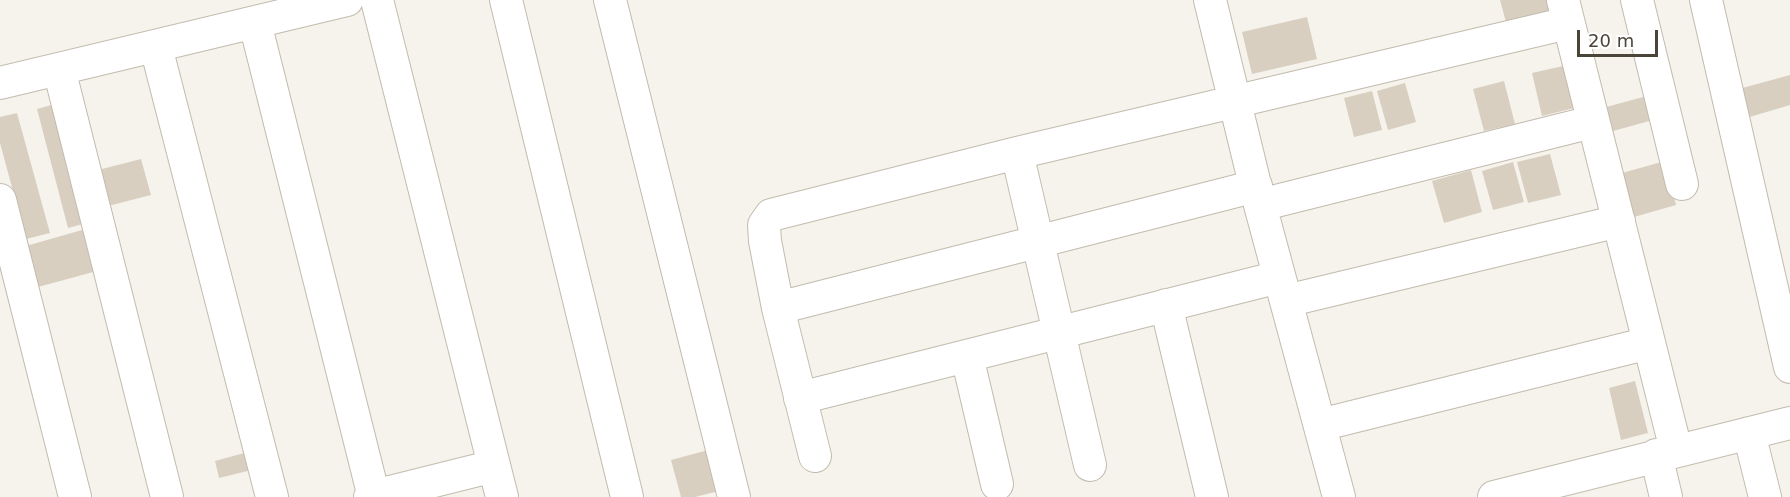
<!DOCTYPE html>
<html>
<head>
<meta charset="utf-8">
<style>
	body { margin:0 }
	#map { position:relative; width:1790px; height:497px; overflow:hidden; background:#f6f3ec; font-family:"DejaVu Sans",sans-serif }
	canvas { display:block }
	.scale { position:absolute; left:1577px; top:30px; width:81px; height:27px; box-sizing:border-box; border:3px solid #4b4439; border-top:0; padding-left:8px; font-size:18px; line-height:21px; white-space:nowrap; color:#4b4439; -webkit-text-stroke:4px #fff; paint-order:stroke }
</style>
</head>
<body>
<div id="map">
<canvas width="1790" height="497"></canvas>
<div class="scale">20 m</div>
</div>
<script>
const c = document.querySelector('canvas').getContext('2d');
c.lineJoin = 'round';
function paint(path, color) { c.fillStyle = color; c.fill(path, 'evenodd'); }
const shape = rows => new Path2D(rows.map(r => 'M' + r).join(''));
function strokePath(path, color, width, dash) { c.strokeStyle = color; c.lineWidth = width; c.lineCap = dash ? 'butt' : 'round'; c.setLineDash(dash || []); c.stroke(path); }
paint(shape([
	[1500,0,1555,0,1558,14,1507,26],
	[1307,17,1317,59,1252,74,1242,32],
	[1572,64,1582,106,1542,116,1532,73],
	[1790,75,1790,105,1743,119,1735,90],
	[1504,81,1515,124,1484,131,1473,89],
	[1405,83,1416,122,1388,130,1377,91],
	[1372,91,1382,130,1354,137,1344,98],
	[1654,94,1660,118,1606,133,1599,109],
	[55,104,87,223,68,228,37,109],
	[17,113,50,233,26,239,0,143,0,117],
	[1550,154,1561,195,1528,203,1517,162],
	[141,159,151,195,108,206,98,170],
	[1665,161,1676,205,1627,219,1615,175],
	[1513,162,1524,202,1493,210,1482,171],
	[1471,170,1482,212,1444,223,1432,181],
	[96,226,108,268,38,287,26,246],
	[1635,381,1648,433,1621,440,1609,388],
	[712,449,723,490,695,497,681,497,671,460],
	[255,450,260,468,219,478,215,461]
]), '#d8cfc1');
const street = shape([
	[377,0,502,497],
	[506,0,627,497],
	[610,0,734,497],
	[1210,0,1260,205,1339,497],
	[1563,0,1676,450],
	[1637,0,1682,184],
	[1706,0,1790,367],
	[255,23,374,497],
	[156,47,272,497],
	[59,69,167,497],
	[0,83,347,0],
	[1017,153,1090,465],
	[0,200,75,497],
	[1260,205,1592,122],
	[1286,301,1619,221],
	[1166,305,1212,497],
	[778,308,1256,186],
	[967,356,997,484],
	[800,398,1279,277],
	[1320,425,1649,343],
	[1749,433,1765,497],
	[1656,455,1666,497],
	[815,456,778,308,765,241,764,225,771,215,1017,153,1568,23],
	[370,497,494,466],
	[1494,497,1790,423]
]);
strokePath(street, '#c2bbae', 34);
strokePath(street, '#fff', 32);
</script>
</body>
</html>
